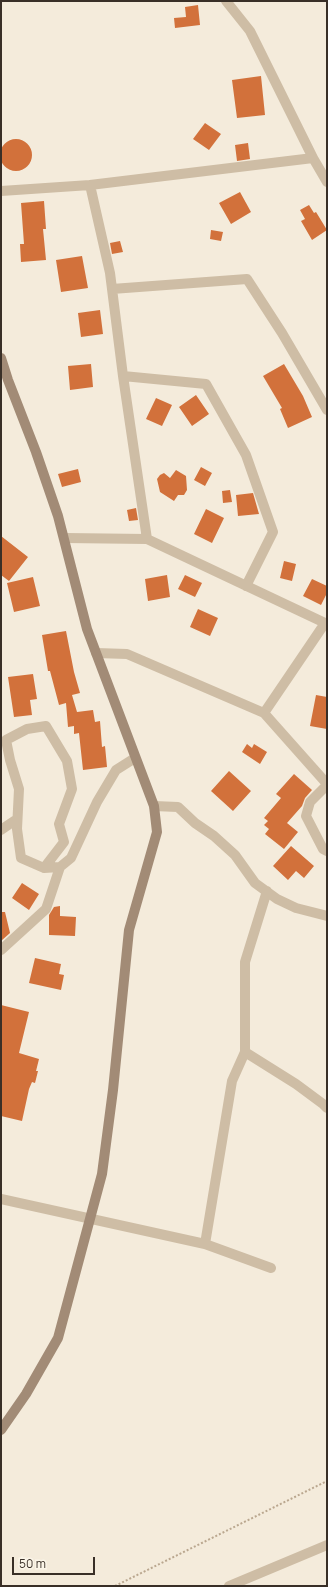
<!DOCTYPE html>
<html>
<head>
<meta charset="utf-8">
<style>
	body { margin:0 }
	#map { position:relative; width:328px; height:1587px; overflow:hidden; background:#f4ebdb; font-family:Manrope,sans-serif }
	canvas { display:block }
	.frame { position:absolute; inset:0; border:2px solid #392f27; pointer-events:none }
	.scale { position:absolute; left:12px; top:1557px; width:83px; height:18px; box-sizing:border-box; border:2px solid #392f27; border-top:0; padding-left:5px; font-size:12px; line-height:14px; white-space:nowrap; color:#392f27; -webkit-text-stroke:3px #fbf5e8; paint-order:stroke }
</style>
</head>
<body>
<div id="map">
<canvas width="328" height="1587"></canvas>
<div class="frame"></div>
<div class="scale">50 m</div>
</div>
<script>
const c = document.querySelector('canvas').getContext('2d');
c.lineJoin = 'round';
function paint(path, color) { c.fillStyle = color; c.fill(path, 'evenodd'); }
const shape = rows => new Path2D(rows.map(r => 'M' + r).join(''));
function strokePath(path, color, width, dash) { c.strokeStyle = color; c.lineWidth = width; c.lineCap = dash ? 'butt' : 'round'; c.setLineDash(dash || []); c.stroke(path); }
paint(shape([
	[198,5,200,25,175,28,174,18,186,17,185,7],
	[261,76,265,115,237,118,232,80],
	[205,123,221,134,209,150,193,139],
	'0 155a16 16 0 1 1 32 0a16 16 0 1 1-32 0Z',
	[248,143,250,159,237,161,235,145],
	[240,192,251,212,231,224,219,203],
	[44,201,46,229,43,229,46,260,21,262,20,244,24,244,21,203],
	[309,205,314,213,316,212,327,230,312,240,301,221,305,219,300,210],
	[211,230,223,232,221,241,210,239],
	[120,241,123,252,112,254,110,243],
	[82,256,88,288,61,292,56,260],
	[100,310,103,334,81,337,78,313],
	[91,364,93,387,70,390,68,366],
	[284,364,303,396,312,417,288,428,280,409,282,408,263,376],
	[196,395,209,414,192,426,179,407],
	[156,398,172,405,162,426,146,419],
	[201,467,212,473,205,486,194,480],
	[78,469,81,482,62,487,58,474],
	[176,470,186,476,187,490,184,495,178,495,174,501,160,492,157,479,160,475,164,473,170,478],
	[230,490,232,502,223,503,222,491],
	[253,493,259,514,238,516,236,495],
	[136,508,138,520,129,521,127,510],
	[206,509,224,518,212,543,194,534],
	[1,536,28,557,9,581,1,575],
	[284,561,296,564,292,581,280,578],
	[167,575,170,597,148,601,145,579],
	[185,575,202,583,195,597,178,589],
	[33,577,40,606,14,612,7,583],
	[312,579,327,586,327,593,321,605,303,596],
	[198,609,218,618,210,636,190,627],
	[66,631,74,672,80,693,72,695,77,712,93,710,95,722,100,721,102,747,105,746,107,767,83,770,79,733,74,734,74,726,68,727,66,703,59,705,50,671,48,671,42,635],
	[33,674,37,699,30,700,32,715,14,717,8,677],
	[316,695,327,697,327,729,310,726],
	[247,744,252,748,254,744,267,752,260,764,242,752],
	[229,771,251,791,233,811,211,791],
	[294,774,312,790,305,798,302,806,287,823,298,832,284,849,265,834,269,829,264,825,268,821,264,818,281,798,276,794],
	[291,846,314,866,304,878,296,871,288,880,273,866],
	[22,883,39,894,29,910,12,898],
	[60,906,60,916,76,917,75,936,49,935,49,915,54,907],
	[1,912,5,912,10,933,1,941],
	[35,958,61,964,59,974,64,975,61,990,29,983],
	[1,1005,29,1012,19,1053,39,1059,36,1071,38,1071,35,1083,32,1082,29,1089,22,1121,1,1116]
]), '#d2713b');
strokePath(shape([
	[115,1586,327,1481]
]), '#baa78f', 2, [2, 2]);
strokePath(shape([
	[313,158,327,182],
	[90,185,313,158,250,31,226,1],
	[1,191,90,185,110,273,123,376,147,539],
	[112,289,247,279,282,333,327,410],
	[123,376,206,384,246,455,273,532,246,586],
	[65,538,147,539,325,623,264,713],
	[96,653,127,654,264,713,327,784],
	[46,726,67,761,72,789,59,824,64,842,44,868,21,858,17,829,19,789,10,760,6,740,27,729,46,726],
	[327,785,310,802,306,816,323,849,327,851],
	[154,806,178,807,195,823,214,836,235,855,255,883,277,899,296,908,327,916],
	[1,830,17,819],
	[44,868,60,867,71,858,97,802,116,770,135,758],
	[1,950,46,909,60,867],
	[245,1052,296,1084,323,1104,327,1108],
	[1,1199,205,1244,232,1081,245,1052,245,962,267,891],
	[205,1244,271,1268],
	[229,1586,327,1545]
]), '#cebda5', 10);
strokePath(shape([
	[1,358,8,380,36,452,58,516,87,629,154,806,157,832,129,930,113,1090,102,1174,58,1338,26,1394,1,1430]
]), '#a28b76', 10);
</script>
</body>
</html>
